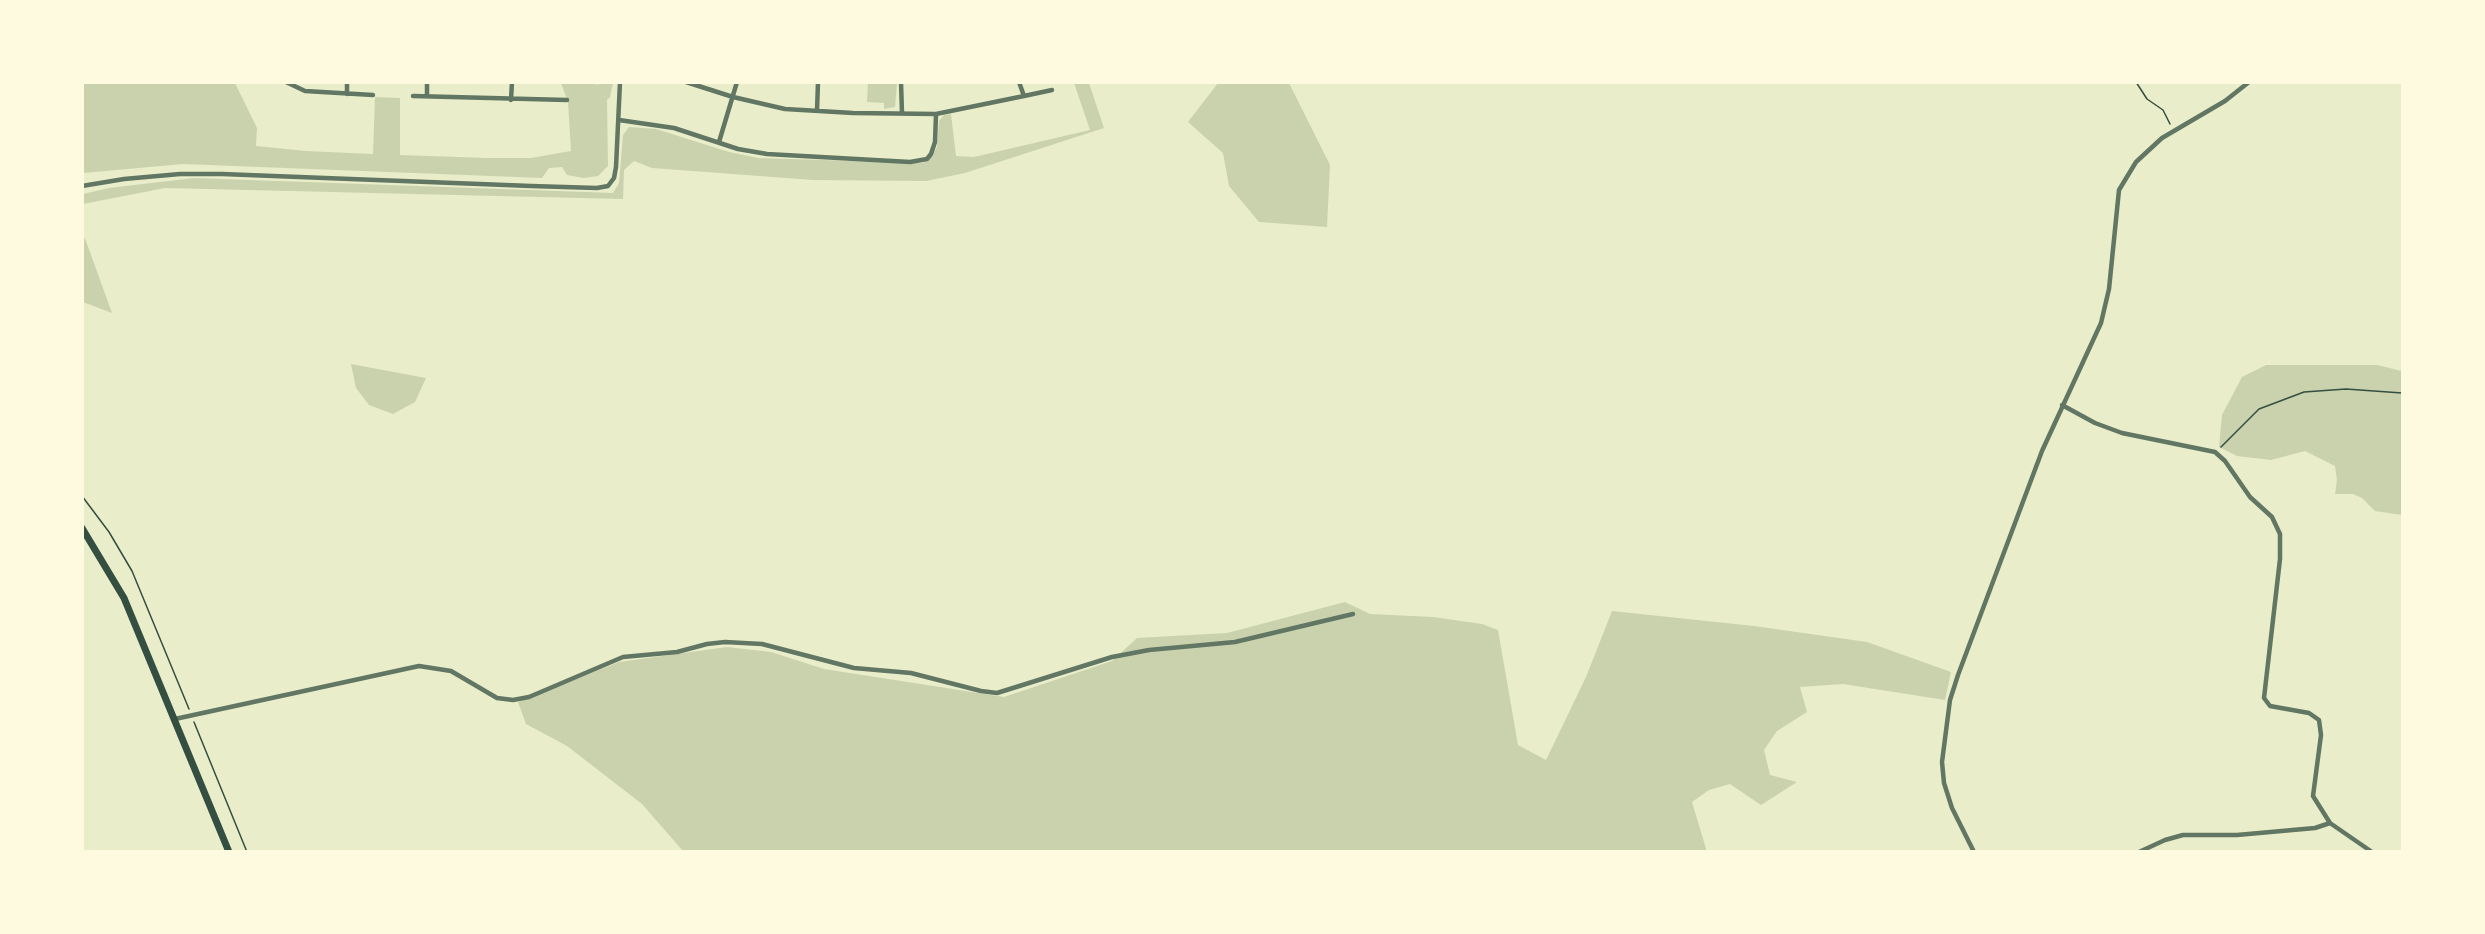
<!DOCTYPE html>
<html>
<head>
<meta charset="utf-8">
<style>
	body { margin:0 }
	#map { position:relative; width:2485px; height:934px; overflow:hidden; background:#e9edc9; font-family:Helvetica,sans-serif }
	canvas { display:block }
	.frame { position:absolute; inset:0; border:84px solid #fefae0; pointer-events:none }
</style>
</head>
<body>
<div id="map">
<canvas width="2485" height="934"></canvas>
<div class="frame"></div>
</div>
<script>
const c = document.querySelector('canvas').getContext('2d');
c.lineJoin = 'round';
function paint(path, color) { c.fillStyle = color; c.fill(path, 'evenodd'); }
const shape = rows => new Path2D(rows.map(r => 'M' + r).join(''));
function strokePath(path, color, width, dash) { c.strokeStyle = color; c.lineWidth = width; c.lineCap = dash ? 'butt' : 'round'; c.setLineDash(dash || []); c.stroke(path); }
paint(shape([
	[82,83,235,83,257,128,256,146,306,151,373,154,375,97,400,98,400,155,486,158,531,158,571,151,568,102,561,83,595,83,596,85,601,83,613,83,610,97,607,100,608,166,598,176,584,178,567,175,562,167,549,168,542,178,183,164,83,173],
	[868,83,897,83,895,107,884,109,884,103,867,102],
	[1074,83,1089,83,1104,128,965,173,926,181,813,180,652,168,634,161,624,170,623,199,165,188,83,204,83,194,109,188,194,178,613,193,619,183,623,135,629,127,656,129,729,152,758,158,922,163,929,160,937,147,939,121,944,115,951,114,956,156,974,157,1090,130],
	[1218,83,1289,83,1330,165,1327,227,1259,222,1229,186,1223,153,1188,122],
	[83,236,86,241,112,313,83,302],
	[351,364,426,378,415,402,393,414,369,405,356,388],
	[2266,365,2377,365,2402,371,2402,515,2375,511,2362,498,2353,494,2335,494,2337,480,2335,466,2305,451,2271,460,2237,456,2219,447,2222,415,2242,377],
	[1345,602,1370,614,1433,617,1482,624,1498,630,1518,745,1546,760,1586,677,1612,611,1754,626,1867,642,1951,672,1945,700,1843,684,1800,687,1807,712,1777,731,1764,750,1770,775,1797,782,1761,805,1730,784,1709,790,1692,802,1707,852,683,851,642,804,567,746,526,724,518,702,619,662,727,647,771,652,824,669,1004,697,1112,661,1137,638,1227,633]
]), '#cad2ad');
strokePath(shape([
	[2136,82,2147,99,2163,110,2170,124],
	[2221,447,2259,409,2304,392,2346,389,2402,393],
	[82,496,109,532,132,571,189,709],
	[194,722,247,852]
]), '#344e41', 1.5);
strokePath(shape([
	[286,82,305,91,373,95],
	[427,82,427,96],
	[686,82,733,97,785,109,853,113,936,114,1024,96,1019,82],
	[901,82,902,113],
	[347,94,347,82],
	[413,96,567,100],
	[1024,96,1052,90],
	[511,100,512,82],
	[817,111,818,82],
	[619,120,674,128,738,149,767,154,910,162,927,159,931,154,935,142,936,114],
	[719,142,737,82],
	[82,186,124,179,180,174,222,174,531,186,597,188,608,186,614,178,616,167,620,82],
	[2062,405,2095,423,2122,433,2215,452,2225,461,2250,497,2272,517,2280,534,2280,559,2264,698,2270,706,2309,713,2319,720,2321,735,2313,796,2330,823,2372,852],
	[175,719,419,666,451,671,497,698,513,700,529,697,623,657,677,652,707,644,725,642,762,644,854,668,911,673,981,691,997,693,1112,657,1149,650,1235,642,1353,614],
	[1974,852,1952,808,1944,783,1942,762,1950,700,1958,675,2042,451,2101,323,2109,289,2119,190,2136,162,2162,138,2225,101,2249,82],
	[2139,852,2165,840,2183,835,2237,835,2315,828,2330,823]
]), '#617663', 4.5);
strokePath(shape([
	[82,528,124,598,229,852]
]), '#344e41', 7);
</script>
</body>
</html>
